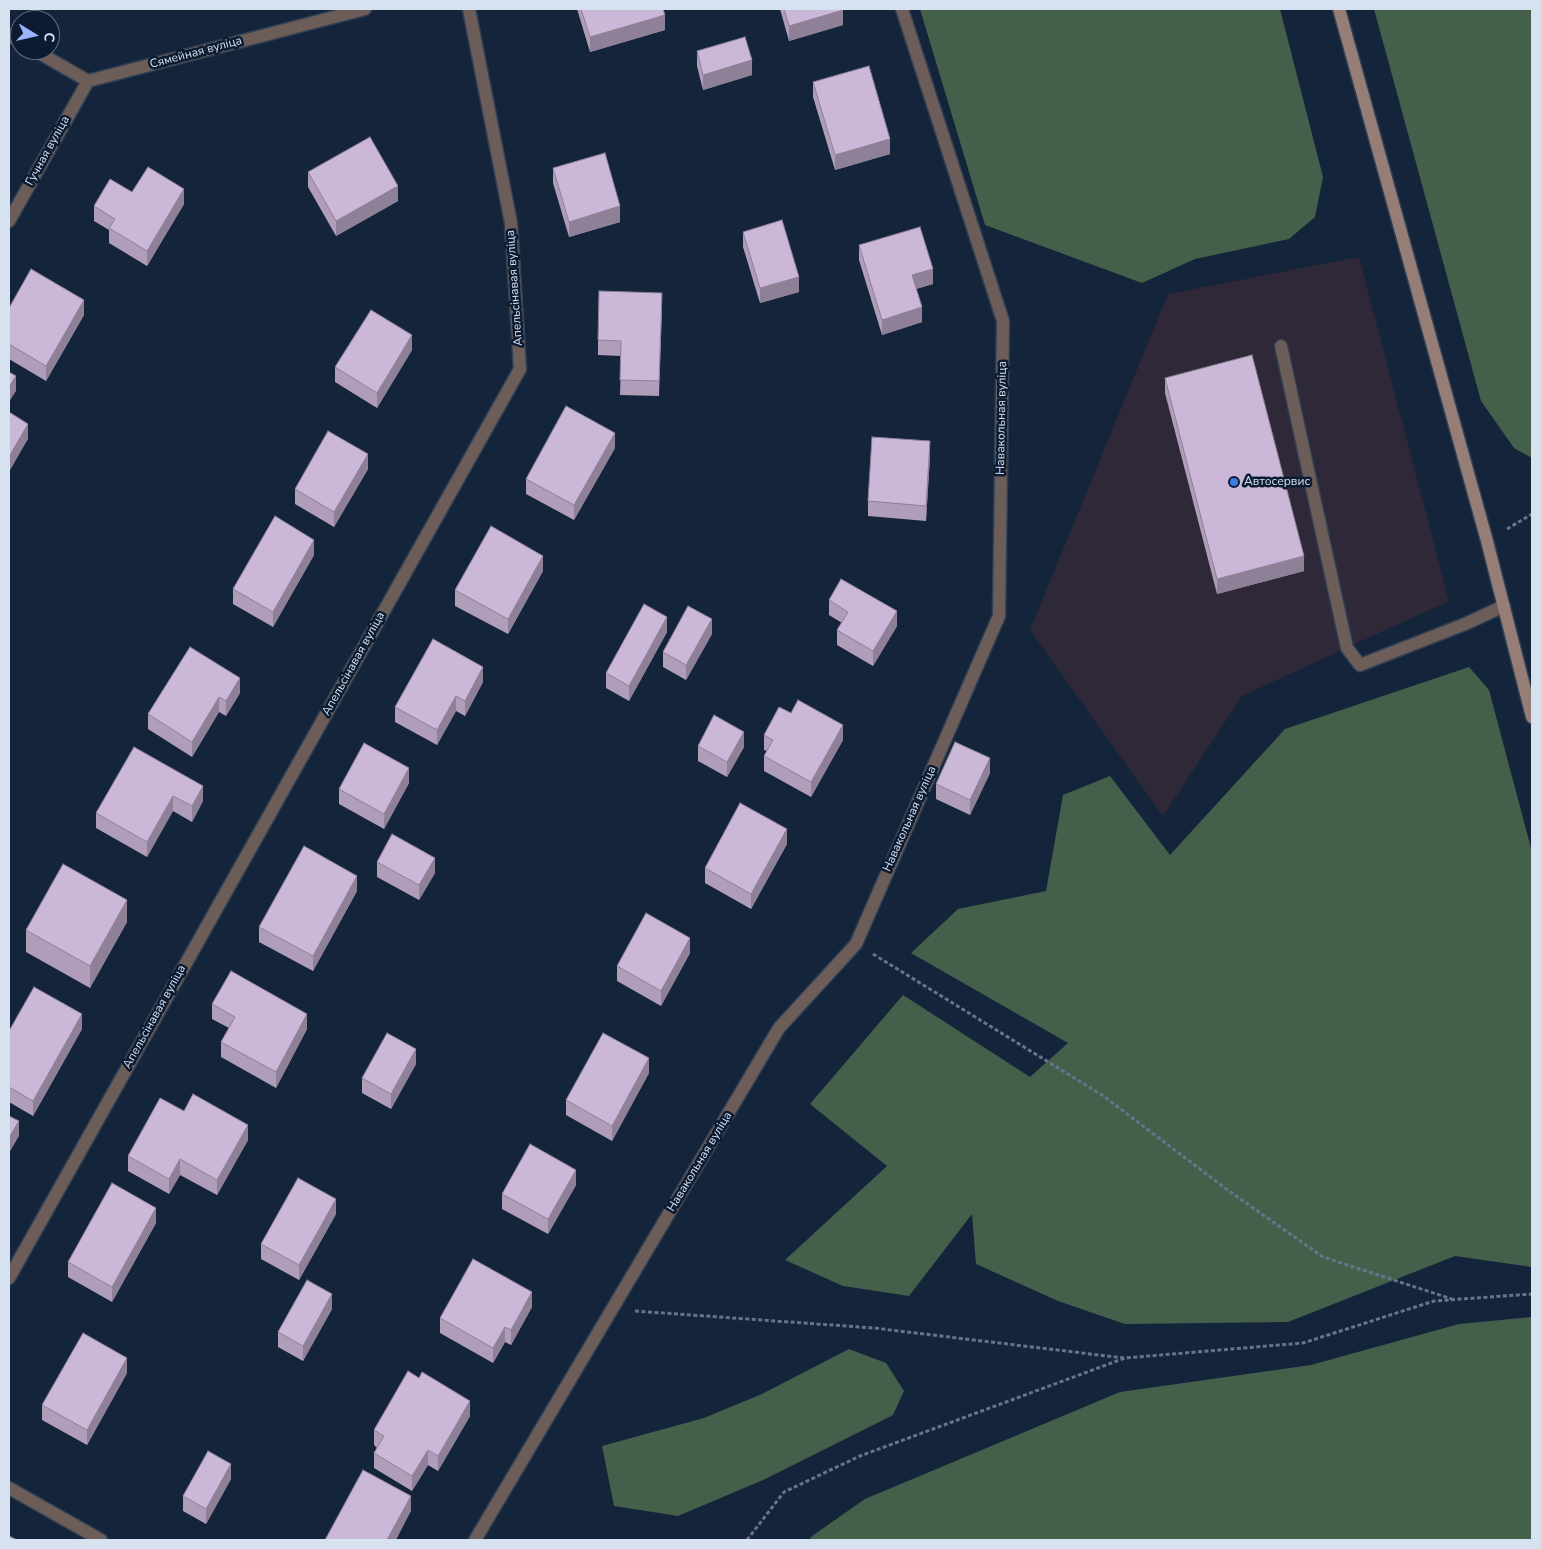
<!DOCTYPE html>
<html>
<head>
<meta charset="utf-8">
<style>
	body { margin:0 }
	#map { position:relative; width:1541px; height:1549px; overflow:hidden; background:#14243b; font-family:"Nunito Sans",sans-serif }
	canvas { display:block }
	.frame { position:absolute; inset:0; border:10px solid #d7e2f1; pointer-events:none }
	.north { position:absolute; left:10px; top:10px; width:50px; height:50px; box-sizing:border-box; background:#0b1b31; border:1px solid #5d6b7e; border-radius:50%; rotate:99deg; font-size:14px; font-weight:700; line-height:20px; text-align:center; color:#d7e2f1 }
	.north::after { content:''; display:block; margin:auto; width:18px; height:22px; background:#9cb4fd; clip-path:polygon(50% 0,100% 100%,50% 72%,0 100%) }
</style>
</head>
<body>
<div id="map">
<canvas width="1541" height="1549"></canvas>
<div class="frame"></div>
<div class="north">С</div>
</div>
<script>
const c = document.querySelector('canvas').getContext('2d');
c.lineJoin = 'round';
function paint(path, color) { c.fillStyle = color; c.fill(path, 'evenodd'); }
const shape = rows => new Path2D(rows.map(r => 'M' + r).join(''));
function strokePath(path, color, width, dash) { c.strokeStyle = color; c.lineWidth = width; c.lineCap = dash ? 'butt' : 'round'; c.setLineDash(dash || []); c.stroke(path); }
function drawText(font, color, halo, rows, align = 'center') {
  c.font = font + ' "Nunito Sans",sans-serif'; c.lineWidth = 5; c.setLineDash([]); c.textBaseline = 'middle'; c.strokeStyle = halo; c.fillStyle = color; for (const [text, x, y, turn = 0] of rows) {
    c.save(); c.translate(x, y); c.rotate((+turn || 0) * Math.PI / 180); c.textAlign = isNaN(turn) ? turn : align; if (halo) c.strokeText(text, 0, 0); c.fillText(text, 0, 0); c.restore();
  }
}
paint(shape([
	[1359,257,1449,601,1242,696,1163,816,1030,630,1168,294]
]), '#2e2838');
paint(shape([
	[920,9,1280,9,1323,177,1315,217,1289,239,1195,259,1142,283,985,225],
	[1374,9,1532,9,1532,458,1514,448,1481,401],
	[1469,667,1489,690,1532,852,1532,1267,1455,1256,1288,1322,1125,1324,1058,1301,976,1264,972,1214,909,1296,843,1286,785,1260,887,1166,810,1104,903,995,1030,1077,1068,1043,911,953,958,909,1046,891,1063,795,1110,776,1170,855,1285,729],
	[1532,1317,1532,1540,809,1540,812,1536,865,1499,1120,1392,1311,1365,1459,1324],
	[849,1349,886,1363,904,1391,893,1415,763,1480,678,1516,614,1506,602,1446,704,1418,762,1394]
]), '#44604b');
const lane = shape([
	[1281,346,1347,648,1360,665,1465,624,1504,606]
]);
const street = shape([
	[9,35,20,42],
	[34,50,88,81,365,9],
	[9,221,88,81],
	[9,1278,520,369,511,223,469,9],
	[9,1488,101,1540],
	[475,1540,779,1028,856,944,999,616,1003,321,902,9]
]);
const secondary = shape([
	[1339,9,1487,541,1532,717]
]);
strokePath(lane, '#2f3f54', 15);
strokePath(street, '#2f3f54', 15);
strokePath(secondary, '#2f3f54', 15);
strokePath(shape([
	[1507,529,1532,514],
	[873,954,1102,1095,1229,1191,1323,1257,1452,1299],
	[635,1311,874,1328,1124,1358],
	[747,1540,784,1492,860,1456,1125,1358,1303,1343,1434,1301,1532,1294]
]), '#677589', 3, [4, 2.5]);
strokePath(lane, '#6c5d58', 12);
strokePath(street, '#6c5d58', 12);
strokePath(secondary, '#967d75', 12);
paint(shape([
	[577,9,663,9,665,30,590,52],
	[780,9,843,9,843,25,789,41],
	[697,51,752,75,703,90,697,66],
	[813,82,890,154,835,170,813,97],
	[553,168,620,222,569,237,553,183],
	[308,172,398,201,336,236,308,187],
	[132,192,184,204,147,266,109,243,109,230,94,221,94,206],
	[743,232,799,292,760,303,743,247],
	[859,245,933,284,916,289,922,322,882,335,859,260],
	[9,308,84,315,46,381,9,359],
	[662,308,659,396,620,395,621,356,598,355,598,340],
	[412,350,377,408,335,382,335,367],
	[1165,378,1304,571,1217,594,1165,393],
	[615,448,574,520,526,494,526,479],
	[930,456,926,521,868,516,868,501],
	[368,469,334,527,295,504,295,489],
	[314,555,273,627,233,604,233,589],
	[543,571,508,634,455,606,455,590],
	[829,600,897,626,873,666,837,645,837,630,842,623,829,615],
	[667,632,629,701,606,688,606,673],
	[712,634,686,680,663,667,663,652],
	[190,647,240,693,226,716,219,712,192,757,148,729,148,714],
	[483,682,465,716,456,711,437,745,395,722,395,707],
	[791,713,843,740,811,797,764,771,764,756,767,751,764,750,764,735],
	[698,746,744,747,727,777,698,761],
	[990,773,970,815,936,799,936,784],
	[409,783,384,829,339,804,339,789],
	[203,786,203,801,192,822,173,811,147,857,96,828,96,813],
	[787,844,751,909,705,883,705,868],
	[377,862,435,873,419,900,377,877],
	[357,891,313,971,259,942,259,927],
	[127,922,90,988,26,952,26,930],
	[690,953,661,1006,617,981,617,966],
	[212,1004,307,1029,276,1088,221,1057,221,1042,229,1028,212,1019],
	[82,1029,33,1116,9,1102,9,1031],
	[416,1064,391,1109,362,1093,362,1078],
	[649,1073,612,1141,566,1115,566,1100],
	[184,1111,248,1140,217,1195,180,1175,169,1194,128,1171,128,1156],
	[576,1185,548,1234,502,1209,502,1194],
	[336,1214,299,1280,261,1259,261,1244],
	[156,1223,112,1302,68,1277,68,1262],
	[532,1307,511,1345,505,1342,493,1363,440,1333,440,1318],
	[332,1309,303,1361,278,1347,278,1332],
	[127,1373,87,1445,42,1420,42,1405],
	[419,1378,470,1416,438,1471,428,1465,412,1491,374,1468,374,1453,377,1448,374,1445,374,1430],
	[231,1479,206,1524,183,1511,183,1496]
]), '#af9db9');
paint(shape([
	[843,10,843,25,789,41,789,26],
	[665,15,665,30,590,52,590,37],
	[752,60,752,75,703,90,703,75],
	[890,139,890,154,835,170,835,155],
	[398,186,398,201,336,236,336,221],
	[184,189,184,204,147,266,147,251],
	[620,206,620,222,569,237,569,222],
	[933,269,933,284,912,290,912,275],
	[799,277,799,292,760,303,760,288],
	[84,300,84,315,46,381,46,366],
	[922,307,922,322,882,335,882,320],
	[412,335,412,350,377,408,377,393],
	[16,376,16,391,9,402,9,387],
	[28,424,28,439,9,472,9,457],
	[615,433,615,448,574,520,574,505],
	[930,441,930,456,926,521,926,506],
	[368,454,368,469,334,527,334,512],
	[314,540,314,555,273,627,273,612],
	[543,556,543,571,508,634,508,619],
	[1304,556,1304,571,1217,594,1217,579],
	[897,611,897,626,873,666,873,651],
	[667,617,667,632,629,701,629,686],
	[712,619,712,634,686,680,686,665],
	[483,667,483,682,465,716,465,701],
	[240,678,240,693,226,716,226,701],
	[456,696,456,711,437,745,437,730],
	[219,697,219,712,192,757,192,742],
	[843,725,843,740,811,797,811,782],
	[744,732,744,747,727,777,727,762],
	[990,758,990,773,970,815,970,800],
	[409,768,409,783,384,829,384,814],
	[203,786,203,801,192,822,192,806],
	[173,796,173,811,147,857,147,842],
	[787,829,787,844,751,909,751,894],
	[435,858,435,873,419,900,419,885],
	[357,876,357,891,313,971,313,956],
	[127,900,127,922,90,988,90,966],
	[690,938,690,953,661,1006,661,991],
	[82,1014,82,1029,33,1116,33,1101],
	[307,1014,307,1029,276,1088,276,1072],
	[416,1049,416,1064,391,1109,391,1094],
	[649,1058,649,1073,612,1141,612,1126],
	[19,1121,19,1136,9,1153,9,1138],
	[248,1125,248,1140,217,1195,217,1180],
	[180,1159,180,1175,169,1194,169,1179],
	[576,1170,576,1185,548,1234,548,1219],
	[336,1199,336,1214,299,1280,299,1265],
	[156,1208,156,1223,112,1302,112,1287],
	[532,1292,532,1307,511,1345,511,1330],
	[332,1294,332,1309,303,1361,303,1346],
	[505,1327,505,1342,493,1363,493,1348],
	[127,1358,127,1373,87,1445,87,1430],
	[470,1401,470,1416,438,1471,438,1456],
	[428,1450,428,1465,412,1491,412,1476],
	[231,1464,231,1479,206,1524,206,1509],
	[411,1496,411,1511,396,1540,387,1540]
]), '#8e8096');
const building = shape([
	[581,9,663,9,665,15,590,37,581,9],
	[784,9,843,9,843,10,789,26,784,9],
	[745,37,752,60,703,75,697,51,745,37],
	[869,66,890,139,835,155,813,82,869,66],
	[370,137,398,186,336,221,308,172,370,137],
	[605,153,620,206,569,222,553,168,605,153],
	[148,167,184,189,147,251,109,228,115,219,94,206,110,179,132,192,148,167],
	[782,220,799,277,760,288,743,232,782,220],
	[920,227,933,269,912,275,922,307,882,320,859,245,920,227],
	[31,269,84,300,46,366,9,344,9,308,31,269],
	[599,291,662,293,659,381,620,380,621,341,598,340,599,291],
	[371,310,412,335,377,393,335,367,371,310],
	[1252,355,1304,556,1217,579,1165,378,1252,355],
	[9,372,16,376,9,387,9,372],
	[566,406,615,433,574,505,526,479,566,406],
	[9,412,28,424,9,457,9,412],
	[328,431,368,454,334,512,295,489,328,431],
	[872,437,930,441,926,506,868,501,872,437],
	[275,516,314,540,273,612,233,589,275,516],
	[491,526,543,556,508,619,455,590,491,526],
	[841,579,897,611,873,651,837,630,848,612,829,600,841,579],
	[644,604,667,617,629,686,606,673,644,604],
	[688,606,712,619,686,665,663,652,688,606],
	[433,639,483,667,465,701,456,696,437,730,395,707,433,639],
	[190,647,240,678,226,701,219,697,192,742,148,714,190,647],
	[798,700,843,725,811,782,764,756,773,740,764,735,779,707,791,713,798,700],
	[714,715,744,732,727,762,698,746,714,715],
	[955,742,990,758,970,800,936,784,955,742],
	[364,743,409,768,384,814,339,789,364,743],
	[134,747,203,786,192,806,173,796,147,842,96,813,134,747],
	[740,803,787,829,751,894,705,868,740,803],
	[392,834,435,858,419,885,377,862,392,834],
	[304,846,357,876,313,956,259,927,304,846],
	[63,864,127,900,90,966,26,930,63,864],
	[646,913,690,938,661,991,617,966,646,913],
	[231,971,307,1014,276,1072,221,1042,235,1017,212,1004,231,971],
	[34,987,82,1014,33,1101,9,1087,9,1031,34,987],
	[387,1033,416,1049,391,1094,362,1078,387,1033],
	[603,1033,649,1058,612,1126,566,1100,603,1033],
	[193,1094,248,1125,217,1180,180,1159,169,1179,128,1156,160,1098,184,1111,193,1094],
	[9,1116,19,1121,9,1138,9,1116],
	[530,1144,576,1170,548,1219,502,1194,530,1144],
	[298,1178,336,1199,299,1265,261,1244,298,1178],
	[112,1183,156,1208,112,1287,68,1262,112,1183],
	[473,1259,532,1292,511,1330,505,1327,493,1348,440,1318,473,1259],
	[307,1280,332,1294,303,1346,278,1332,307,1280],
	[83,1333,127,1358,87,1430,42,1405,83,1333],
	[408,1371,419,1378,422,1372,470,1401,438,1456,428,1450,412,1476,374,1453,384,1436,374,1430,408,1371],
	[208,1451,231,1464,206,1509,183,1496,208,1451],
	[363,1470,411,1496,387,1540,325,1540,363,1470],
	[9,1536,17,1540,9,1540,9,1536]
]);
paint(building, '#cbb7d7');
strokePath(building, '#8e8096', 1);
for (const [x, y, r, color] of [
	[1234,482,5,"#3f7fe0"]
]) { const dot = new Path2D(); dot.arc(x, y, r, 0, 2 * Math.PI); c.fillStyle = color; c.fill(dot); strokePath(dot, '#0b1b31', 2); }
drawText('12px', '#d7e2f1', '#0b1b31', [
	["Сямейная вуліца",196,53,-15],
	["Гучная вуліца",48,151,-61],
	["Апельсінавая вуліца",515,288,-94],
	["Навакольная вуліца",1002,418,-89],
	["Апельсінавая вуліца",354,664,-61],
	["Навакольная вуліца",910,819,-66],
	["Апельсінавая вуліца",155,1017,-61],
	["Навакольная вуліца",700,1162,-59]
]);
drawText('12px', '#d7e2f1', '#0b1b31', [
	["Автосервис",1244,482]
], 'left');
</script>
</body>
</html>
